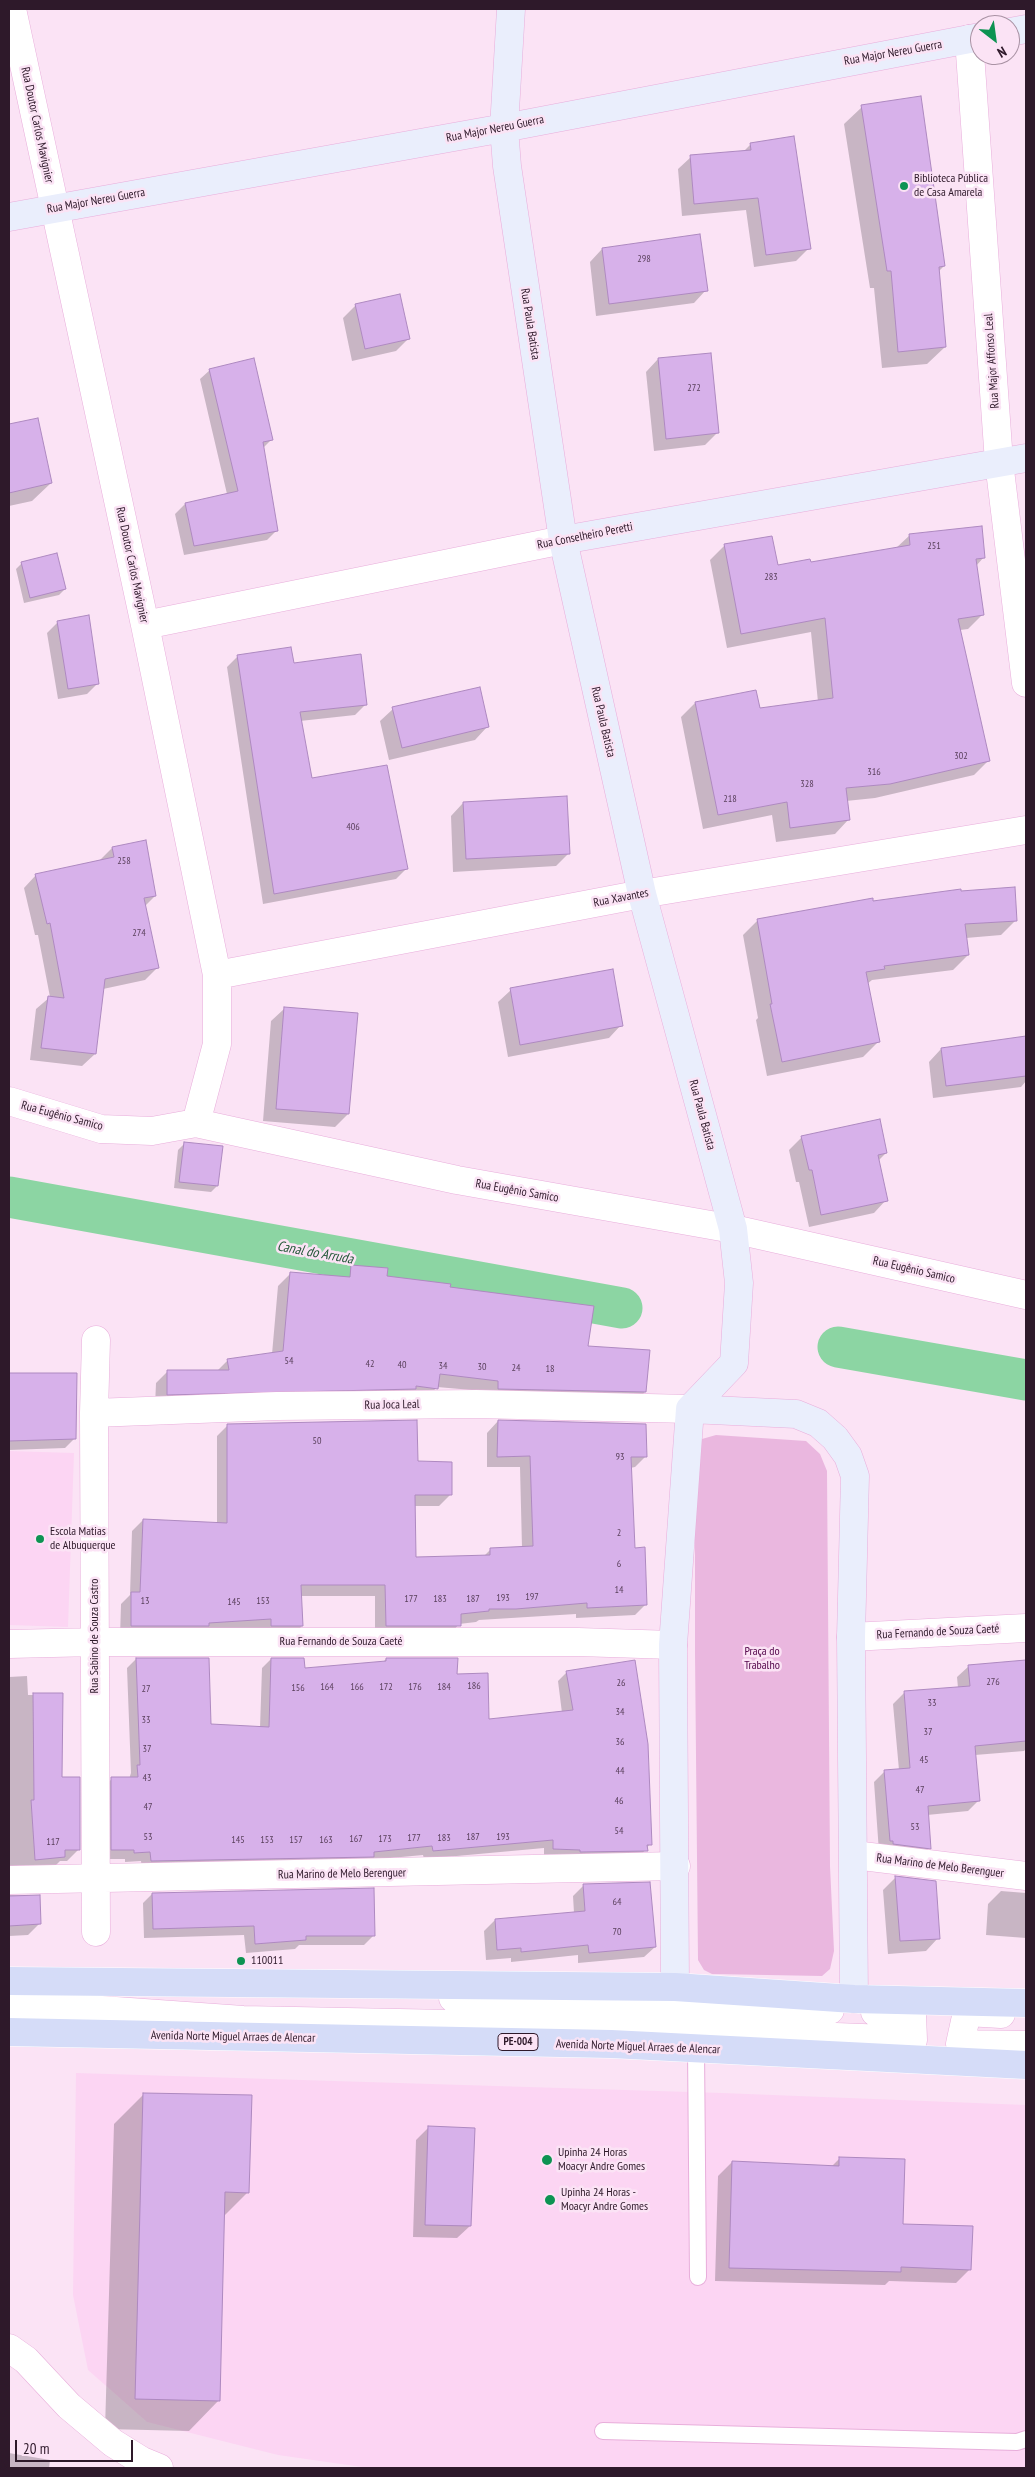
<!DOCTYPE html>
<html>
<head>
<meta charset="utf-8">
<style>
	body { margin:0 }
	#map { position:relative; width:1035px; height:2477px; overflow:hidden; background:#fbe3f5; font-family:"PT Sans Narrow",sans-serif }
	canvas { display:block }
	.frame { position:absolute; inset:0; border:10px solid #2e192a; pointer-events:none }
	.north { position:absolute; left:970px; top:15px; width:50px; height:50px; box-sizing:border-box; background:#fbe3f5; border:1px solid #a992a4; border-radius:50%; rotate:150deg; font-size:14px; font-weight:700; line-height:20px; text-align:center; color:#2e192a }
	.north::after { content:''; display:block; margin:auto; width:18px; height:22px; background:#0d9352; clip-path:polygon(50% 0,100% 100%,50% 72%,0 100%) }
	.scale { position:absolute; left:15px; top:2440px; width:118px; height:22px; box-sizing:border-box; border:2px solid #2e192a; border-top:0; padding-left:6px; font-size:15px; line-height:18px; white-space:nowrap; color:#2e192a; -webkit-text-stroke:4px #fbe3f5; paint-order:stroke }
</style>
</head>
<body>
<div id="map">
<canvas width="1035" height="2477"></canvas>
<div class="frame"></div>
<div class="north">N</div>
<div class="scale">20 m</div>
</div>
<script>
const c = document.querySelector('canvas').getContext('2d');
c.lineJoin = 'round';
function paint(path, color) { c.fillStyle = color; c.fill(path, 'evenodd'); }
const shape = rows => new Path2D(rows.map(r => 'M' + r).join(''));
function strokePath(path, color, width, dash) { c.strokeStyle = color; c.lineWidth = width; c.lineCap = dash ? 'butt' : 'round'; c.setLineDash(dash || []); c.stroke(path); }
function drawText(font, color, halo, rows, align = 'center') {
  c.font = font + ' "PT Sans Narrow",sans-serif'; c.lineWidth = 5; c.setLineDash([]); c.textBaseline = 'middle'; c.strokeStyle = halo; c.fillStyle = color; for (const [text, x, y, turn = 0] of rows) {
    c.save(); c.translate(x, y); c.rotate((+turn || 0) * Math.PI / 180); c.textAlign = isNaN(turn) ? turn : align; if (halo) c.strokeText(text, 0, 0); c.fillText(text, 0, 0); c.restore();
  }
}
paint(shape([
	[9,1451,74,1453,68,1627,9,1625],
	[76,2073,722,2093,1026,2105,1026,2468,369,2468,278,2455,147,2422,88,2370,73,2295]
]), '#fcd5f3');
paint(shape([
	[716,1435,806,1441,820,1454,827,1471,830,1866,834,1951,830,1969,822,1976,712,1974,704,1970,698,1960,695,1653,695,1452,702,1439]
]), '#eab7df');
paint(shape([
	[862,107,944,266,938,272,945,347,927,364,882,368,874,288,870,288,844,124],
	[751,144,809,248,796,261,754,267,746,210,682,216,678,169,691,157,743,152],
	[602,249,706,290,694,303,596,316,590,262],
	[356,305,409,338,396,351,352,361,343,318],
	[658,359,718,432,705,445,654,451,646,372],
	[210,370,272,439,262,449,277,530,267,540,184,555,175,514,185,504,227,494,200,379],
	[37,419,51,483,32,501,9,506,9,426],
	[910,535,984,557,976,566,982,615,968,629,960,630,989,760,974,775,875,798,846,801,849,819,835,834,776,842,772,815,703,829,681,717,695,703,759,710,818,702,811,632,727,648,710,560,725,545,777,567,810,564,895,549],
	[22,563,65,589,59,595,24,603,16,569],
	[58,622,98,683,87,694,58,699,47,633],
	[238,656,292,664,366,704,355,715,300,721,311,780,407,868,396,879,263,904,227,667],
	[393,709,487,727,475,740,389,760,380,721],
	[463,803,568,854,556,866,453,872,451,816],
	[112,848,155,896,145,906,157,968,145,980,103,989,95,1054,82,1066,30,1060,36,1009,50,997,38,935,35,935,24,888,36,875,100,860],
	[872,902,1016,920,1001,935,966,938,968,955,953,970,872,980,867,984,878,1042,863,1057,767,1076,756,1020,758,1018,743,935,758,920],
	[511,990,621,1025,609,1038,508,1057,498,1002],
	[284,1009,348,1114,335,1127,263,1121,271,1021],
	[1026,1037,1026,1081,1021,1087,933,1098,929,1062,941,1049],
	[802,1137,886,1153,878,1161,886,1200,874,1213,809,1227,799,1182,796,1182,789,1150],
	[185,1143,217,1186,211,1192,174,1188,178,1150],
	[351,1266,386,1277,449,1288,587,1347,645,1392,633,1404,437,1387,425,1400,155,1406,156,1383,168,1371,217,1371,228,1360,272,1354,278,1286,290,1274,340,1278],
	[9,1374,76,1374,75,1438,65,1448,9,1450],
	[498,1421,646,1456,635,1467,630,1468,633,1549,646,1604,635,1615,576,1618,576,1614,479,1620,476,1622,459,1624,448,1637,375,1637,375,1596,301,1596,302,1626,291,1637,120,1637,121,1604,130,1595,132,1531,143,1520,217,1524,217,1436,228,1425,417,1462,450,1495,439,1506,414,1506,415,1558,483,1557,490,1550,522,1548,520,1467,487,1467,487,1433],
	[136,1659,210,1725,260,1728,262,1668,271,1659,304,1669,383,1662,386,1659,456,1675,488,1720,562,1713,558,1681,567,1672,650,1844,637,1860,544,1858,544,1848,424,1859,423,1855,369,1860,142,1870,141,1861,125,1862,125,1859,102,1859,102,1788,112,1779,129,1779,131,1773,127,1668],
	[1026,1661,1026,1749,1024,1751,975,1755,979,1800,968,1811,927,1815,929,1848,918,1859,879,1852,874,1782,885,1771,899,1770,893,1704,904,1693,958,1688,957,1677,969,1666],
	[27,1676,28,1695,62,1695,61,1779,79,1849,67,1861,60,1861,53,1868,9,1875,9,1677],
	[896,1877,938,1938,926,1951,888,1954,883,1890],
	[584,1885,655,1947,644,1957,578,1963,578,1955,511,1962,511,1958,486,1960,484,1931,495,1920,574,1913,573,1896],
	[1001,1891,1026,1893,1026,1938,986,1935,988,1904],
	[152,1894,373,1936,364,1945,299,1945,295,1949,246,1953,244,1935,144,1938,143,1903],
	[9,1895,39,1896,40,1923,28,1935,9,1936],
	[144,2094,248,2192,223,2217,219,2400,189,2431,105,2429,114,2124],
	[429,2127,470,2226,457,2238,413,2237,416,2140],
	[840,2158,901,2225,970,2269,956,2283,889,2281,885,2285,715,2281,718,2176,732,2162,831,2167],
	[9,2453,50,2460,49,2468,9,2468]
]), '#0003');
strokePath(shape([
	[9,1197,622,1308],
	[838,1347,1026,1380]
]), '#8cd5a3', 41);
const building = shape([
	[921,96,945,266,939,267,946,347,898,352,891,271,887,271,861,105,921,96],
	[794,136,811,249,766,255,758,198,694,204,690,155,751,150,750,143,794,136],
	[700,234,708,291,609,304,602,248,700,234],
	[400,294,410,339,365,349,355,304,400,294],
	[711,353,719,433,666,439,658,358,711,353],
	[254,358,273,440,263,442,278,531,194,546,185,503,238,491,209,369,254,358],
	[38,418,52,483,9,493,9,424,38,418],
	[982,526,985,558,976,559,984,615,958,619,990,761,890,784,846,788,850,820,790,828,787,802,718,815,695,702,756,690,760,708,833,698,825,618,741,634,724,544,772,536,778,565,810,559,811,562,910,545,909,534,982,526],
	[57,553,66,589,30,598,21,562,57,553],
	[89,615,99,684,68,689,57,621,89,615],
	[291,647,294,663,361,654,367,705,300,712,312,778,387,765,408,869,274,894,237,655,291,647],
	[480,687,489,727,402,748,392,707,480,687],
	[567,796,570,854,466,859,463,802,567,796],
	[146,840,156,896,144,898,159,968,105,979,96,1054,41,1048,48,996,64,998,50,923,47,924,35,874,114,857,112,847,146,840],
	[1015,887,1017,921,965,924,969,955,884,966,885,969,866,972,880,1042,782,1062,770,1004,772,1004,757,919,873,898,873,901,961,889,961,891,1015,887],
	[613,969,623,1026,520,1045,510,988,613,969],
	[284,1007,358,1013,349,1114,276,1109,284,1007],
	[1026,1036,1026,1076,946,1086,941,1048,1026,1036],
	[880,1119,887,1153,878,1155,888,1201,821,1215,812,1170,809,1170,801,1136,880,1119],
	[184,1142,223,1146,218,1186,179,1182,184,1142],
	[351,1265,388,1268,387,1276,451,1284,450,1287,594,1306,588,1346,650,1350,646,1392,498,1389,498,1381,440,1374,438,1389,416,1386,416,1389,167,1395,167,1370,229,1370,227,1359,283,1351,290,1272,350,1277,351,1265],
	[9,1373,77,1373,76,1439,9,1441,9,1373],
	[417,1420,418,1461,452,1462,452,1495,415,1495,416,1557,490,1555,490,1548,533,1546,530,1456,497,1457,498,1420,646,1424,647,1457,631,1457,635,1548,645,1547,647,1605,587,1608,587,1603,516,1609,489,1609,489,1611,461,1614,461,1626,386,1626,385,1585,301,1585,303,1626,271,1626,271,1619,209,1623,209,1626,131,1626,131,1592,140,1592,143,1519,227,1523,227,1424,417,1420],
	[136,1658,209,1658,211,1724,269,1727,271,1658,304,1658,305,1668,386,1661,386,1658,458,1658,457,1674,488,1673,489,1719,573,1710,566,1671,635,1660,648,1744,652,1845,647,1845,648,1851,580,1852,580,1850,553,1849,553,1840,433,1851,432,1846,374,1852,374,1857,151,1861,150,1852,134,1853,134,1850,111,1850,111,1777,138,1777,137,1765,140,1765,136,1658],
	[1026,1660,1026,1741,975,1746,980,1801,928,1806,931,1849,893,1844,893,1841,890,1841,884,1770,910,1768,904,1691,970,1686,968,1665,1026,1660],
	[33,1693,63,1693,62,1777,80,1777,80,1850,65,1850,65,1857,35,1860,31,1800,34,1800,33,1693],
	[895,1876,936,1881,940,1939,900,1941,895,1876],
	[650,1882,656,1947,589,1953,588,1945,521,1952,521,1948,497,1950,495,1919,585,1911,583,1884,650,1882],
	[374,1888,375,1936,306,1936,306,1940,255,1944,254,1926,153,1929,152,1893,374,1888],
	[40,1895,41,1924,9,1926,9,1896,40,1895],
	[143,2093,252,2095,249,2193,225,2192,220,2401,135,2399,143,2093],
	[428,2126,475,2128,471,2226,425,2225,428,2126],
	[839,2157,905,2159,903,2224,973,2226,971,2270,901,2267,901,2272,729,2268,732,2161,839,2166,839,2157]
]);
paint(building, '#d7b1ea');
strokePath(building, '#ae89c0', 1);
const lane = shape([
	[696,2049,698,2277],
	[603,2431,1017,2442,1026,2439]
]);
const street = shape([
	[12,9,145,625,217,975,217,1044,196,1123],
	[969,39,999,462,1026,683],
	[145,625,563,540],
	[217,975,642,894,1026,830],
	[9,1101,101,1129,152,1131,196,1123,457,1180,733,1229,1026,1295],
	[96,1340,94,1413,96,1932],
	[94,1413,277,1406,476,1404,690,1409],
	[851,1637,1026,1628],
	[9,1644,96,1642,578,1642,673,1645],
	[854,1855,1026,1876],
	[9,1880,676,1866],
	[453,1998,585,2001,830,2010],
	[9,2007,73,2008,243,2020,554,2026,913,2040,912,2013,875,2012],
	[1001,2014,967,2012,960,2044,1026,2045],
	[9,2348,26,2360,69,2406,113,2443,142,2461,159,2468]
]);
const secondary = shape([
	[511,9,504,128,507,166,563,540,642,894,733,1229,739,1283,734,1363,690,1409],
	[1010,32,1026,29],
	[9,217,504,128,980,37],
	[563,540,1026,458],
	[675,1987,673,1645,690,1409,796,1414,818,1423,835,1438,848,1456,855,1476,851,1637,854,1999]
]);
const primary = shape([
	[9,1981,675,1987,854,1999,1026,2003],
	[9,2032,611,2044,1026,2065]
]);
strokePath(lane, '#e8aedb', 18);
strokePath(street, '#e8aedb', 29);
strokePath(secondary, '#e8aedb', 29);
strokePath(primary, '#fff', 29);
strokePath(lane, '#fff', 16);
strokePath(street, '#fff', 28);
strokePath(secondary, '#eaeefc', 28);
strokePath(primary, '#d5dcf8', 28);
for (const [x, y, r, color] of [
	[904,186,5,"#0d9352"],
	[40,1539,5,"#0d9352"],
	[241,1961,5,"#0d9352"],
	[547,2160,6,"#0d9352"],
	[550,2200,6,"#0d9352"]
]) { const dot = new Path2D(); dot.arc(x, y, r, 0, 2 * Math.PI); c.fillStyle = color; c.fill(dot); strokePath(dot, '#fbe3f5', 2); }
drawText('10px', '#583f5a', null, [
	["298",644,259],
	["272",694,388],
	["251",934,546],
	["283",771,577],
	["302",961,756],
	["316",874,772],
	["328",807,784],
	["218",730,799],
	["406",353,827],
	["258",124,861],
	["274",139,933],
	["54",289,1361],
	["42",370,1364],
	["40",402,1365],
	["34",443,1366],
	["30",482,1367],
	["24",516,1368],
	["18",550,1369],
	["50",317,1441],
	["93",620,1457],
	["2",619,1533],
	["6",619,1564],
	["14",619,1590],
	["197",532,1597],
	["193",503,1598],
	["177",411,1599],
	["183",440,1599],
	["187",473,1599],
	["13",145,1601],
	["153",263,1601],
	["145",234,1602],
	["276",993,1682],
	["26",621,1683],
	["186",474,1686],
	["164",327,1687],
	["166",357,1687],
	["172",386,1687],
	["176",415,1687],
	["184",444,1687],
	["156",298,1688],
	["27",146,1689],
	["33",932,1703],
	["34",620,1712],
	["33",146,1720],
	["37",928,1732],
	["36",620,1742],
	["37",147,1749],
	["45",924,1760],
	["44",620,1771],
	["43",147,1778],
	["47",920,1790],
	["46",619,1801],
	["47",148,1807],
	["53",915,1827],
	["54",619,1831],
	["53",148,1837],
	["187",473,1837],
	["193",503,1837],
	["177",414,1838],
	["183",444,1838],
	["167",356,1839],
	["173",385,1839],
	["145",238,1840],
	["153",267,1840],
	["157",296,1840],
	["163",326,1840],
	["117",53,1842],
	["64",617,1902],
	["70",617,1932]
]);
for (const [x, y, w] of [
	[518,2042,40]
]) { const box = new Path2D(); box.roundRect(x - w / 2, y - 8.5, w, 17, 4); c.fillStyle = '#fbe3f5'; c.fill(box); strokePath(box, '#2e192a', 1); }
drawText('bold 11px', '#2e192a', null, [
	["PE-004",518,2042]
]);
drawText('12px', '#2e192a', '#fbe3f5', [
	["Rua Major Nereu Guerra",893,53,-10],
	["Rua Doutor Carlos Mavignier",37,125,78],
	["Rua Major Nereu Guerra",495,129,-11],
	["Rua Major Nereu Guerra",96,201,-10],
	["Rua Paula Batista",530,324,81],
	["Rua Major Affonso Leal",992,361,-94],
	["Rua Conselheiro Peretti",585,536,-11],
	["Rua Doutor Carlos Mavignier",132,565,78],
	["Rua Paula Batista",603,722,77],
	["Rua Xavantes",621,898,-11],
	["Rua Paula Batista",702,1115,75],
	["Rua Eugênio Samico",62,1116,15],
	["Rua Eugênio Samico",517,1191,10],
	["Rua Eugênio Samico",914,1270,13],
	["Rua Joca Leal",392,1405,-1],
	["Rua Fernando de Souza Caeté",938,1632,-3],
	["Rua Sabino de Souza Castro",95,1636,-90],
	["Rua Fernando de Souza Caeté",341,1642],
	["Rua Marino de Melo Berenguer",940,1866,7],
	["Rua Marino de Melo Berenguer",342,1874,-1],
	["Avenida Norte Miguel Arraes de Alencar",233,2037,1],
	["Avenida Norte Miguel Arraes de Alencar",638,2047,2]
]);
drawText('12px', '#2e192a', '#fbe3f5', [
	["Biblioteca Pública",914,179],
	["de Casa Amarela",914,193],
	["Escola Matias",50,1532],
	["de Albuquerque",50,1546],
	["110011",251,1961],
	["Upinha 24 Horas",558,2153],
	["Moacyr Andre Gomes",558,2167],
	["Upinha 24 Horas -",561,2193],
	["Moacyr Andre Gomes",561,2207]
], 'left');
drawText('12px', '#520349', '#fbe3f5', [
	["Praça do",762,1652],
	["Trabalho",762,1666]
]);
drawText('italic 14px', '#215636', '#fbe3f5', [
	["Canal do Arruda",315,1253,10]
]);
</script>
</body>
</html>
